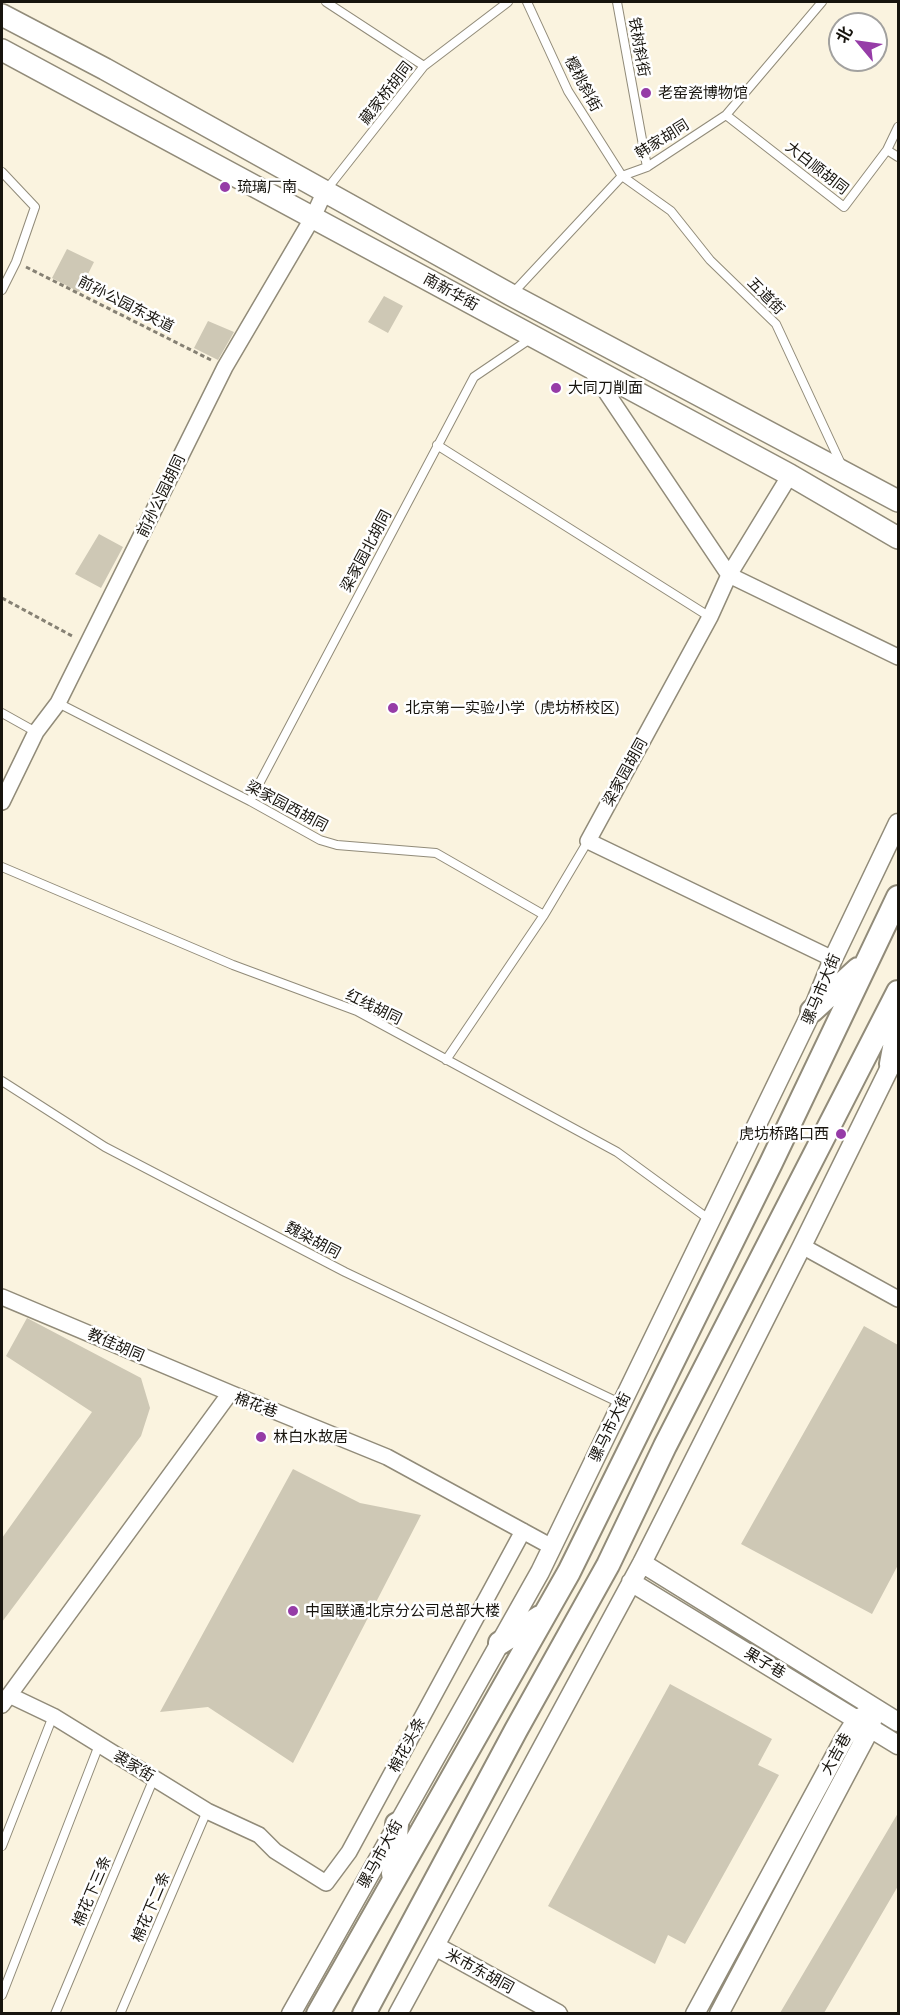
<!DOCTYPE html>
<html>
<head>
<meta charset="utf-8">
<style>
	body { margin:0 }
	#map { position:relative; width:900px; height:2015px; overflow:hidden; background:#faf3df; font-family:Ubuntu,"Noto Sans SC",sans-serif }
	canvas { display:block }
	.frame { position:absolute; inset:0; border:3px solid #17140e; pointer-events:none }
	.north { position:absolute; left:828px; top:12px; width:60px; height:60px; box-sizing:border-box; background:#fff; border:2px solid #a2a19f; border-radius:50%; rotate:299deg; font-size:16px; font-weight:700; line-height:24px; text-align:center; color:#17140e }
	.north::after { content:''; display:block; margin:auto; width:21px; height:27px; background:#963ca7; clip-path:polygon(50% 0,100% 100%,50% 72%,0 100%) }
</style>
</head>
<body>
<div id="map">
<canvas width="900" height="2015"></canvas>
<div class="frame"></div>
<div class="north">北</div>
</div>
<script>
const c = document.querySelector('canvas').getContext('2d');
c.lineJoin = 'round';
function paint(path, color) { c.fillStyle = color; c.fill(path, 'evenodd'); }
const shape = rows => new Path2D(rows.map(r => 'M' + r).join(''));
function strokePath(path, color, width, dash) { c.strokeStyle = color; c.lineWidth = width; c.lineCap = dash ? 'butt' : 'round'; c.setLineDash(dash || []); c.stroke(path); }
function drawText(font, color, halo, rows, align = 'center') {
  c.font = font + ' Ubuntu,"Noto Sans SC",sans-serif'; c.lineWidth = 5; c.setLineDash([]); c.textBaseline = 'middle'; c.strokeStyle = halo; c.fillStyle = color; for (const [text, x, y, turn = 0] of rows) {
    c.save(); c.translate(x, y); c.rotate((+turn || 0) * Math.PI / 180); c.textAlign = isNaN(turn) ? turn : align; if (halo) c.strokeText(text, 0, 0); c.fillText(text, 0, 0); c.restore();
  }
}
paint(shape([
	[67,249,94,262,79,292,52,278],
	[384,296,403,306,388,333,368,322],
	[208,321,234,332,218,360,194,348],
	[99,534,123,547,101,588,75,574],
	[27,1318,141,1378,150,1408,141,1436,2,1622,2,1538,92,1412,6,1356],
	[864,1326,898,1345,898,1565,872,1614,741,1544],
	[293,1469,360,1503,421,1515,293,1763,208,1707,160,1712],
	[670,1684,772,1739,758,1765,779,1775,685,1944,668,1935,655,1964,548,1906],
	[898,1813,898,1886,824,2013,780,2013]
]), '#cec8b5');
const service = shape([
	[326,2,424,66],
	[527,2,568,91,622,176,671,211,710,260,776,324,841,464],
	[617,2,647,167],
	[726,115,844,207,887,150,898,127],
	[887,150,898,157],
	[2,172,35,207,16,262,2,290],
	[327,189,424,66,508,2],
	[512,294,622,176,647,167,726,115,822,2],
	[437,445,710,617],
	[58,703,250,801,320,840,337,845,436,853,544,915],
	[2,713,36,732],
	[250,801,474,377,530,339],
	[2,867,233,965,357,1011,617,1152,710,1220],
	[446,1060,544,915,588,841],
	[2,1081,105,1147,345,1272,622,1404],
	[2,1846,53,1716],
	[2,1995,99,1745],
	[55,2014,154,1778],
	[120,2014,207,1811]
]);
const minor = shape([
	[592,371,729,575,898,657],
	[790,475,729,575,710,617,588,841,833,959],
	[2,802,36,732,58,703,225,367,313,217,325,191],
	[802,1246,898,1299],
	[2,1297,230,1393],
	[9,1695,53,1716,207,1811,259,1835,275,1851,326,1883,349,1852,523,1531],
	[2,1705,230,1393,387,1457,552,1547]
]);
const tertiary = shape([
	[642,1563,898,1722],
	[631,1582,898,1745],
	[435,1946,558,2014],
	[291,2014,540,1572,812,1011,833,959,898,823],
	[398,2014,642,1563,802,1246,898,1051],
	[695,2014,844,1739,856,1720,875,1709],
	[719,2014,870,1729,875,1709]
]);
const secondary = shape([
	[2,15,105,69,511,295,898,501],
	[2,50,790,475,898,538]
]);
const primary = shape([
	[812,1011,858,969],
	[891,1064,898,1026],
	[500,1643,540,1617],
	[393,1874,397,1824],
	[318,2014,569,1572,771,1163,898,897],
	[364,2014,516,1730,608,1565,665,1446,898,992]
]);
strokePath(service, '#918b79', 10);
strokePath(minor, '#918b79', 18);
strokePath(tertiary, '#918b79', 21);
strokePath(secondary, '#918b79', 24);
strokePath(primary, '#918b79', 26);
strokePath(shape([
	[26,267,213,361],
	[2,598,74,637]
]), '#868174', 3, [4.5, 3]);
strokePath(service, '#fff', 8);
strokePath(minor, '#fff', 15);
strokePath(tertiary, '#fff', 18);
strokePath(secondary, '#fff', 21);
strokePath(primary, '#fff', 22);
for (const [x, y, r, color] of [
	[646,93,6,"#963ca7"],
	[225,187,6,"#963ca7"],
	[556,388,6,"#963ca7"],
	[393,708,6,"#963ca7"],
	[841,1134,6,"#963ca7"],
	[261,1437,6,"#963ca7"],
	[293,1611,6,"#963ca7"]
]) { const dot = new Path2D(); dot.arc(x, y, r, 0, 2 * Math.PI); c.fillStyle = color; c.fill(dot); strokePath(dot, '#fff', 2); }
drawText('15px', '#17140e', '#fff', [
	["铁树斜街",639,47,80],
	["樱桃斜街",583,84,62],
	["藏家桥胡同",386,93,-52],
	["韩家胡同",662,139,-32],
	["大白顺胡同",817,168,38],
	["南新华街",451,292,29],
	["五道街",766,296,45],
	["前孙公园东夹道",126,304,27],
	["前孙公园胡同",161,496,-64],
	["梁家园北胡同",366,551,-62],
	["梁家园胡同",625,772,-61],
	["梁家园西胡同",287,806,28],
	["骡马市大街",821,989,-67],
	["红线胡同",374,1007,26],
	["魏染胡同",313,1240,28],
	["教佳胡同",116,1345,23],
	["棉花巷",256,1405,20],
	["骡马市大街",610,1427,-64],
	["果子巷",765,1663,31],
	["棉花头条",407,1745,-62],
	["大吉巷",836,1754,-61],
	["裘家街",134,1766,31],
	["骡马市大街",380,1854,-61],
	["棉花下三条",92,1891,-67],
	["棉花下二条",151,1907,-67],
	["米市东胡同",480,1971,29]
]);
drawText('15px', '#17140e', '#fff', [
	["老窑瓷博物馆",658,93],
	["琉璃厂南",237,187],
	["大同刀削面",568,388],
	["北京第一实验小学（虎坊桥校区)",405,708],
	["虎坊桥路口西",829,1134,"right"],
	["林白水故居",273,1437],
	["中国联通北京分公司总部大楼",305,1611]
], 'left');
</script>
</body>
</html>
